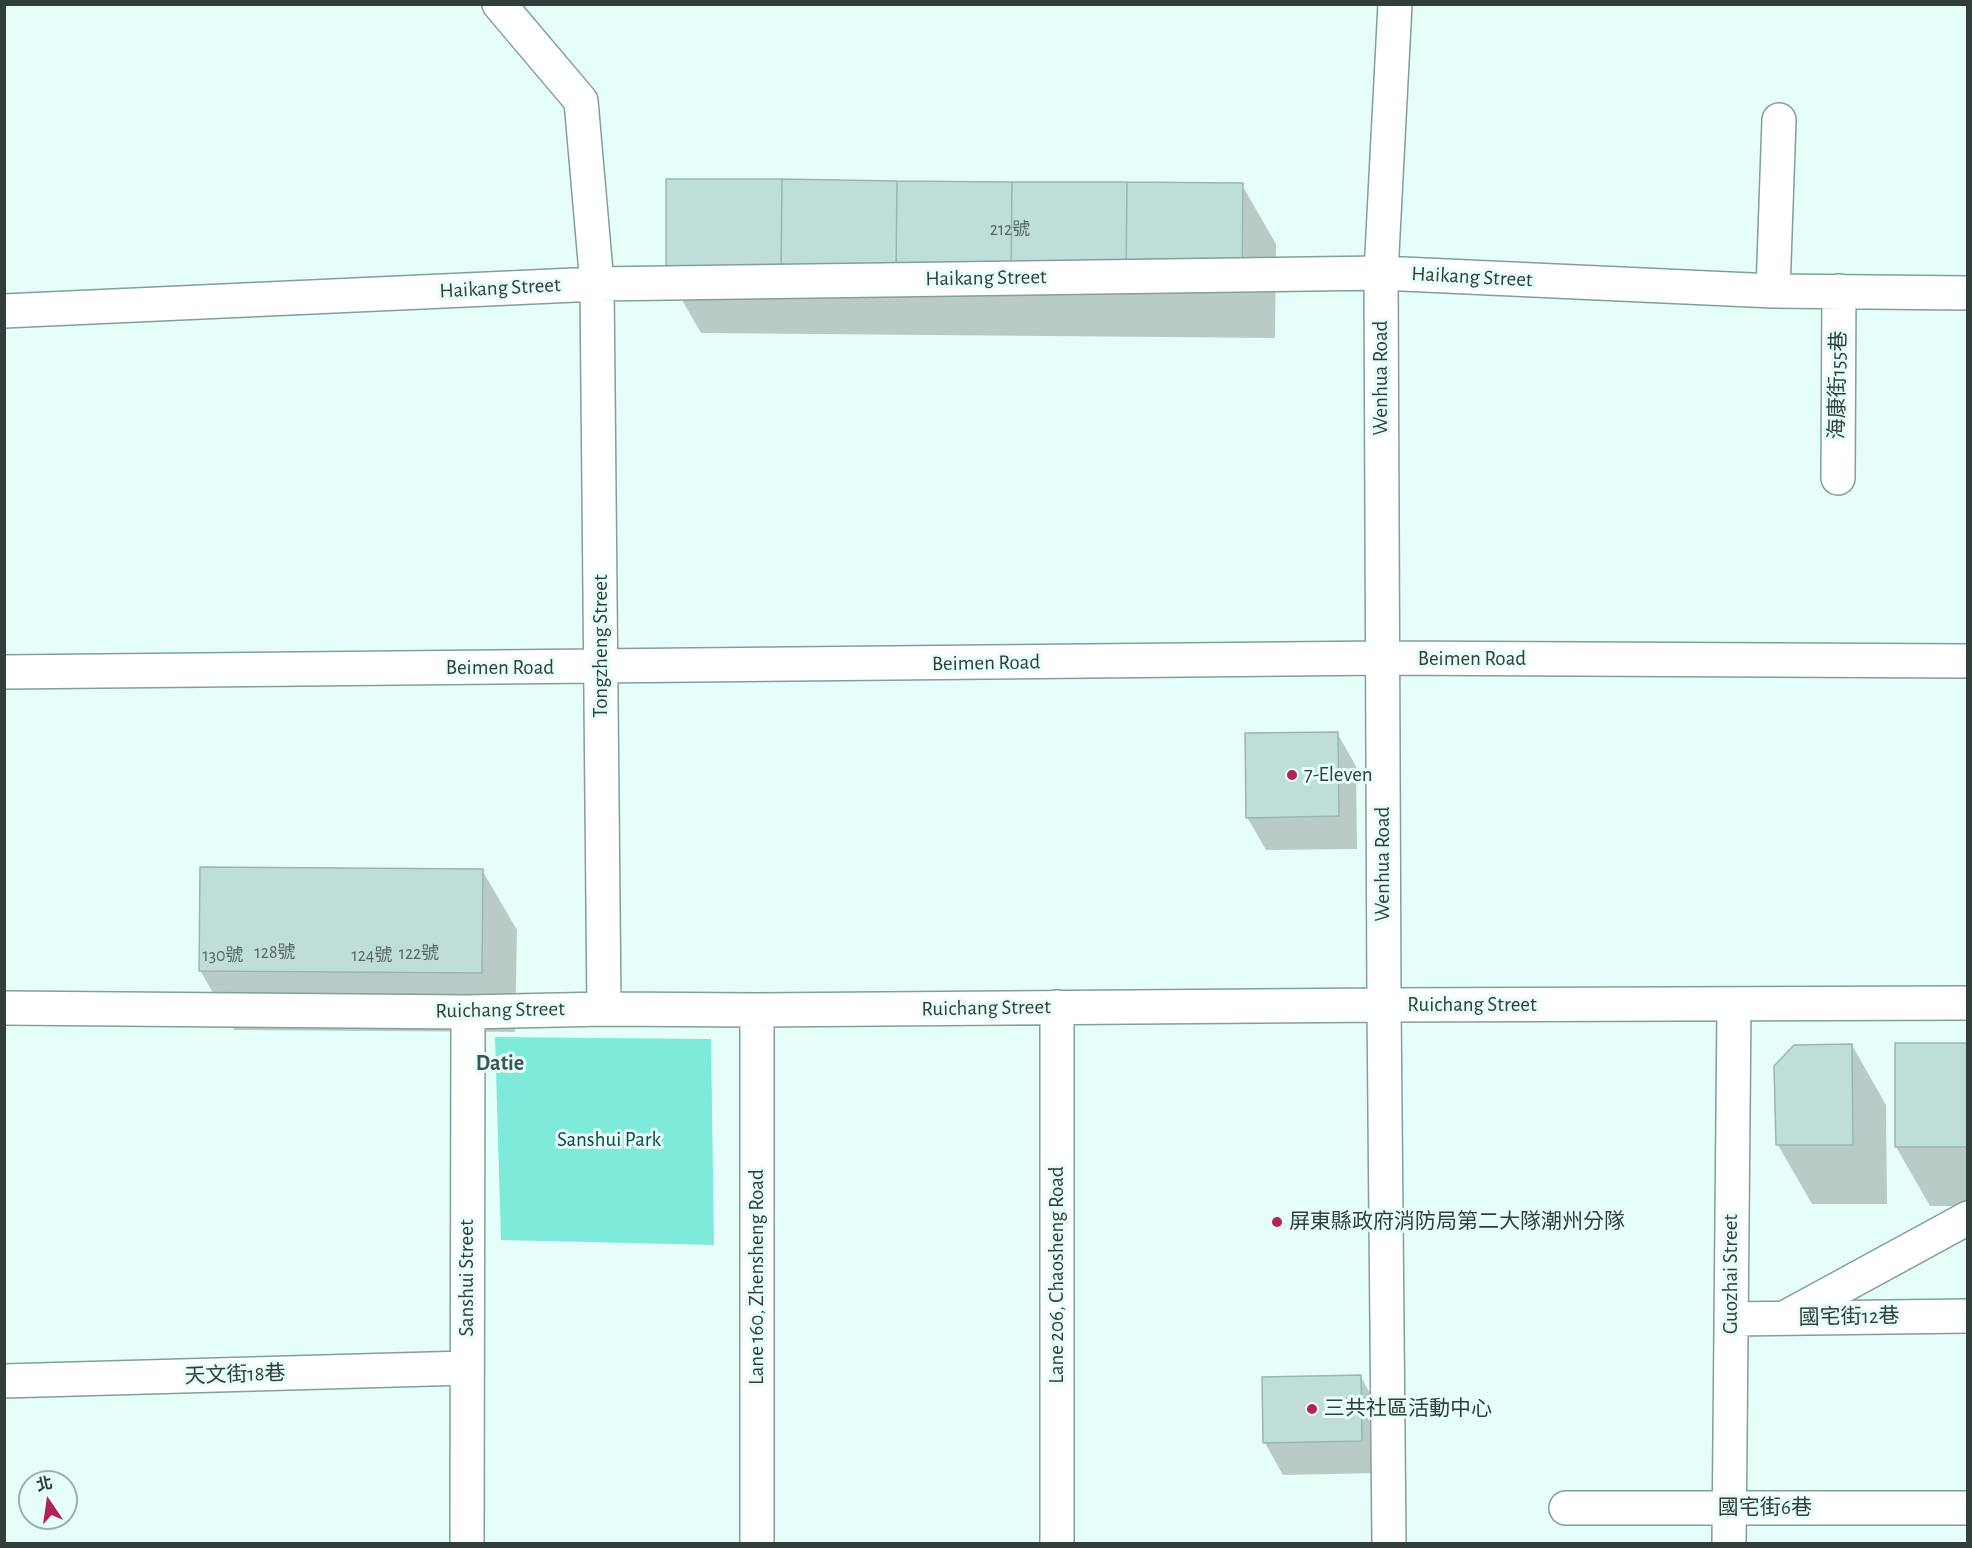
<!DOCTYPE html>
<html>
<head>
<meta charset="utf-8">
<style>
	body { margin:0 }
	#map { position:relative; width:1972px; height:1548px; overflow:hidden; background:#e6fef9; font-family:"Alegreya Sans","Noto Sans TC",sans-serif }
	canvas { display:block }
	.frame { position:absolute; inset:0; border:6px solid #323e3b; pointer-events:none }
	.north { position:absolute; left:18px; top:1470px; width:60px; height:60px; box-sizing:border-box; background:#e6fef9; border:2px solid #9eb1ad; border-radius:50%; rotate:347deg; font-size:16px; font-weight:700; line-height:24px; text-align:center; color:#323e3b }
	.north::after { content:''; display:block; margin:auto; width:21px; height:27px; background:#b22254; clip-path:polygon(50% 0,100% 100%,50% 72%,0 100%) }
</style>
</head>
<body>
<div id="map">
<canvas width="1972" height="1548"></canvas>
<div class="frame"></div>
<div class="north">北</div>
</div>
<script>
const c = document.querySelector('canvas').getContext('2d');
c.lineJoin = 'round';
function paint(path, color) { c.fillStyle = color; c.fill(path, 'evenodd'); }
const shape = rows => new Path2D(rows.map(r => 'M' + r).join(''));
function strokePath(path, color, width, dash) { c.strokeStyle = color; c.lineWidth = width; c.lineCap = dash ? 'butt' : 'round'; c.setLineDash(dash || []); c.stroke(path); }
function drawText(font, color, halo, rows, align = 'center') {
  c.font = font + ' "Alegreya Sans","Noto Sans TC",sans-serif'; c.lineWidth = 6; c.setLineDash([]); c.textBaseline = 'middle'; c.strokeStyle = halo; c.fillStyle = color; for (const [text, x, y, turn = 0] of rows) {
    c.save(); c.translate(x, y); c.rotate((+turn || 0) * Math.PI / 180); c.textAlign = isNaN(turn) ? turn : align; if (halo) c.strokeText(text, 0, 0); c.fillText(text, 0, 0); c.restore();
  }
}
paint(shape([
	[495,1037,711,1039,714,1245,501,1240]
]), '#7deada');
paint(shape([
	[1242,185,1276,244,1275,338,701,333,667,274],
	[1337,733,1356,766,1357,849,1266,850,1247,817],
	[482,870,517,930,515,1032,234,1030,200,970],
	[1852,1045,1886,1105,1887,1204,1812,1204,1778,1145],
	[1968,1045,1968,1206,1930,1206,1896,1147],
	[1361,1377,1379,1409,1380,1473,1283,1475,1265,1443]
]), '#0003');
const building = shape([
	[666,179,782,179,781,275,666,274,666,179],
	[782,179,897,181,896,276,781,275,782,179],
	[897,181,1012,182,1011,277,896,276,897,181],
	[1012,182,1127,182,1126,278,1011,277,1012,182],
	[1127,182,1243,183,1242,279,1126,278,1127,182],
	[1338,732,1339,816,1246,818,1245,733,1338,732],
	[200,867,483,869,482,973,199,971,200,867],
	[1895,1043,1968,1043,1968,1147,1895,1147,1895,1043],
	[1852,1044,1853,1145,1776,1145,1774,1066,1794,1045,1852,1044],
	[1361,1375,1362,1441,1263,1443,1262,1377,1361,1375]
]);
paint(building, '#c0ded9');
strokePath(building, '#99b6b1', 1.5);
const minor = shape([
	[499,4,581,101,597,284,604,1009],
	[1773,291,1779,120],
	[4,311,597,284,1381,273,1773,291,1968,293],
	[1838,478,1839,291],
	[4,672,1383,658,1968,661],
	[1057,1007,1057,1544],
	[4,1008,468,1012,604,1009,757,1010,1384,1005,1968,1003],
	[757,1010,757,1544],
	[1788,1316,1968,1218],
	[1731,1319,1968,1316],
	[4,1381,466,1368],
	[1566,1508,1964,1508],
	[467,1544,468,1012],
	[1389,1544,1384,1005,1381,273,1395,4],
	[1729,1544,1734,1005]
]);
strokePath(minor, '#829f99', 36);
strokePath(minor, '#fff', 33);
for (const [x, y, r, color] of [
	[1292,775,6,"#b22254"],
	[1277,1222,6,"#b22254"],
	[1312,1409,6,"#b22254"]
]) { const dot = new Path2D(); dot.arc(x, y, r, 0, 2 * Math.PI); c.fillStyle = color; c.fill(dot); strokePath(dot, '#e6fef9', 2); }
drawText('18px', '#566662', null, [
	["212號",1010,230],
	["128號",275,953],
	["122號",419,954],
	["130號",223,956],
	["124號",372,956]
]);
drawText('21px', '#323e3b', '#e6fef9', [
	["Haikang Street",1472,277,3],
	["Haikang Street",986,278,-1],
	["Haikang Street",500,288,-3],
	["Wenhua Road",1381,378,-90],
	["海康街155巷",1838,385,-89],
	["Tongzheng Street",601,646,-90],
	["Beimen Road",1472,659],
	["Beimen Road",986,663,-1],
	["Beimen Road",500,668],
	["Wenhua Road",1383,864,-90],
	["Ruichang Street",1472,1005],
	["Ruichang Street",986,1008,-1],
	["Ruichang Street",500,1010,-1],
	["Guozhai Street",1731,1274,-90],
	["Lane 206, Chaosheng Road",1057,1275,-90],
	["Lane 160, Zhensheng Road",757,1277,-90],
	["Sanshui Street",467,1278,-90],
	["國宅街12巷",1849,1317,-1],
	["天文街18巷",235,1375,-2],
	["國宅街6巷",1765,1508]
]);
drawText('21px', '#323e3b', '#e6fef9', [
	["7-Eleven",1304,775],
	["屏東縣政府消防局第二大隊潮州分隊",1289,1222],
	["三共社區活動中心",1324,1409]
], 'left');
drawText('21px', '#0f4a43', '#e6fef9', [
	["Sanshui Park",609,1140]
]);
drawText('bold 22px', '#3b5651', '#e6fef9', [
	["Datie",500,1063]
]);
</script>
</body>
</html>
